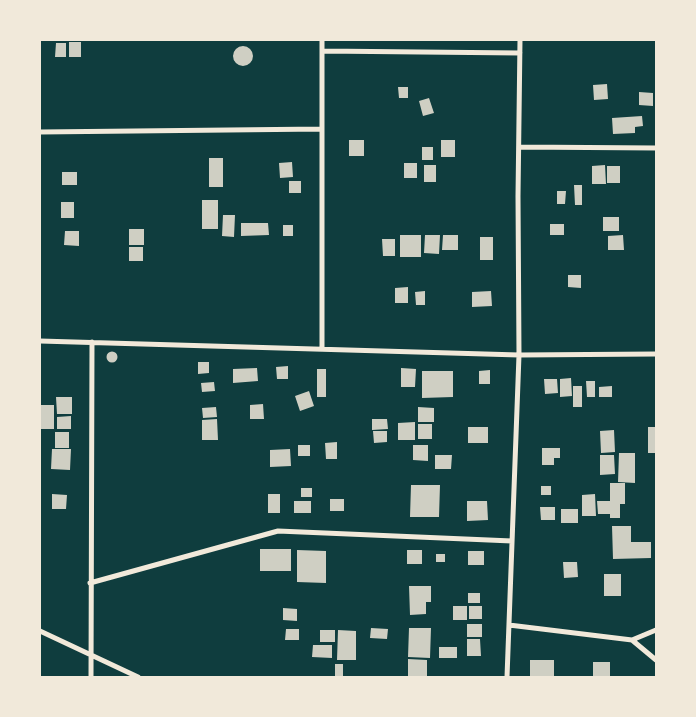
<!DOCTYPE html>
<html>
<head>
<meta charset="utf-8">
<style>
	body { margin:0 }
	#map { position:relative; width:696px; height:717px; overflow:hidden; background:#0f3d3e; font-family:Bitter,serif }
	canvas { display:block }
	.frame { position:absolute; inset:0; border:41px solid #f1e9da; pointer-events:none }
</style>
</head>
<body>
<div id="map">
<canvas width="696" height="717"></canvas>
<div class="frame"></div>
</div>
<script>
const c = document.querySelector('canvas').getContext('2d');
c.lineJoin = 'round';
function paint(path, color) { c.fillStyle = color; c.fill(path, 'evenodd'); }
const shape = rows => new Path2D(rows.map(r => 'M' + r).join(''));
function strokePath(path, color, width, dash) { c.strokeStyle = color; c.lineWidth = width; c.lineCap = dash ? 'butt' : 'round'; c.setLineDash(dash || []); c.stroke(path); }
paint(shape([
	[69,42,81,42,81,57,69,57],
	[56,43,66,43,66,57,55,57],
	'233 56a10 10 0 1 1 20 0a10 10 0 1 1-20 0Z',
	[607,84,608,99,594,100,593,85],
	[398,87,408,87,408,98,399,98],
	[639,92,653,93,653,106,639,105],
	[429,98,434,113,423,116,419,101],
	[642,116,643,126,635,127,635,133,613,134,612,118],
	[349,140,364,140,364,156,349,156],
	[441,140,455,140,455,157,441,157],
	[422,147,433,147,433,160,422,160],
	[209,158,223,158,223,187,209,187],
	[292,162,293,177,280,178,279,163],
	[404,163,417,163,417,178,404,178],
	[424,165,436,165,436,182,424,182],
	[605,165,606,184,592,184,592,166],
	[607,166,620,166,620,183,607,183],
	[62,172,77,172,77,185,62,185],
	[289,181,301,181,301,193,289,193],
	[574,185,582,185,582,205,575,205],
	[557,191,566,191,565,204,557,204],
	[202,200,218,200,218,229,202,229],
	[61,202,74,202,74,218,61,218],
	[223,215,235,215,234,237,222,236],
	[603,217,619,217,619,231,603,231],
	[241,223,268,223,269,235,241,236],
	[550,224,564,224,564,235,550,235],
	[283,225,293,225,293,236,283,236],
	[129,229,144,229,144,245,129,245],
	[65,231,79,231,79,246,64,245],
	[400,235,421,235,421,257,400,257],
	[425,235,440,235,439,254,424,253],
	[443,235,458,235,458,250,442,250],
	[623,235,624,250,608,250,608,236],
	[480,237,493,237,493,260,480,260],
	[382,239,395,239,395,256,383,256],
	[129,247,143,247,143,261,129,261],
	[568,275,581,275,581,288,568,287],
	[408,287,408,303,395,303,395,288],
	[425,291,425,305,416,305,415,292],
	[491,291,492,306,472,307,472,292],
	'106.5 357a5.5 5.5 0 1 1 11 0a5.5 5.5 0 1 1-11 0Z',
	[198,362,209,362,209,373,198,374],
	[288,366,288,379,277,379,276,367],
	[257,368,258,381,233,383,233,369],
	[401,368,416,369,415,387,401,387],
	[317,369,326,369,326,397,317,397],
	[490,370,490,384,479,384,479,371],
	[422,371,453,371,453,397,422,398],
	[571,378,572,396,560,397,560,379],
	[544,379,557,379,558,393,545,394],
	[586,381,595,381,595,397,587,397],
	[214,382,215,391,202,392,201,383],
	[573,386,582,386,582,407,573,407],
	[612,386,612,397,599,397,599,387],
	[309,391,314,406,300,411,295,396],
	[56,397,72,397,72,414,57,414],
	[263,404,264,419,250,419,250,405],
	[40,405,54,405,54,429,40,429],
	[216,407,217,417,203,418,202,408],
	[418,407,434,408,434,422,418,422],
	[71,416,71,429,57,429,57,417],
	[217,419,218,440,202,440,202,420],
	[372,419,387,419,388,429,372,430],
	[415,422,415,440,398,440,398,423],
	[418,424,432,424,432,439,418,439],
	[468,427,488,427,488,443,468,443],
	[648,427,656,427,656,453,648,453],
	[614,430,615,452,601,453,600,431],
	[373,431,387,431,387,442,374,443],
	[55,432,69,432,69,448,55,448],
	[337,442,337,459,326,459,325,443],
	[298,445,310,445,310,456,298,456],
	[413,445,428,445,428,461,413,460],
	[542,448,560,448,560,458,554,458,554,465,542,465],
	[52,449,71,449,70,470,51,469],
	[290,449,291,466,270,467,270,450],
	[619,453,635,453,635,483,618,482],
	[435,455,452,455,451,469,435,469],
	[600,455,614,455,615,474,600,475],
	[610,483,625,483,625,504,620,504,620,518,610,518,610,514,598,514,597,501,610,501],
	[411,485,440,485,439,517,410,517],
	[541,486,551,486,551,495,541,495],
	[301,488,312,488,312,497,301,497],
	[52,494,67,495,66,509,52,509],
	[268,494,280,494,280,513,268,513],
	[595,494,596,516,582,516,582,495],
	[330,499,344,499,344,511,330,511],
	[294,501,311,501,311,513,294,513],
	[467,501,487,501,488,520,467,521],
	[540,507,555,507,555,520,541,520],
	[561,509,578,509,578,523,561,523],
	[612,526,631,526,631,542,651,542,651,558,613,559],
	[260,549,291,549,291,571,260,571],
	[297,550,326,551,326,583,297,582],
	[407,550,422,550,422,564,407,564],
	[468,551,484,551,484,565,468,565],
	[436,554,445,554,445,562,436,562],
	[563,562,577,562,578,577,564,578],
	[604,574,621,574,621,596,604,596],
	[409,586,431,586,431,602,426,602,426,614,410,615],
	[468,593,480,593,480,603,468,603],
	[453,606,467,606,467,620,453,620],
	[469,606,482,606,482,619,469,619],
	[283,608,297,609,297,621,283,620],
	[467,624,482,624,482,637,467,637],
	[371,628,388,629,387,639,370,638],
	[409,628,431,628,430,658,408,657],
	[286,629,299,629,299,640,285,640],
	[320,630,335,630,335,642,320,642],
	[338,630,356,631,356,660,337,660],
	[467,639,480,639,481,656,467,656],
	[313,645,332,645,332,658,312,657],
	[439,647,457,647,457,658,439,658],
	[408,659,427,660,427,677,408,677],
	[530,660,554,660,554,677,530,677],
	[593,662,610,662,610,677,593,677],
	[335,664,343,664,343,677,335,677]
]), '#cfcfc3');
strokePath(shape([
	[322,40,322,349],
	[322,51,520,53],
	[40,132,322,129],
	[519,147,656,148],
	[40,341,519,355,656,354],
	[90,583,278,531,512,541],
	[509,625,632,640,656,660],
	[40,631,138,677],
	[632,640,656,630],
	[91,677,92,342],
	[507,677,519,355,518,196,520,40]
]), '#f1e9da', 5);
</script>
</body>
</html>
